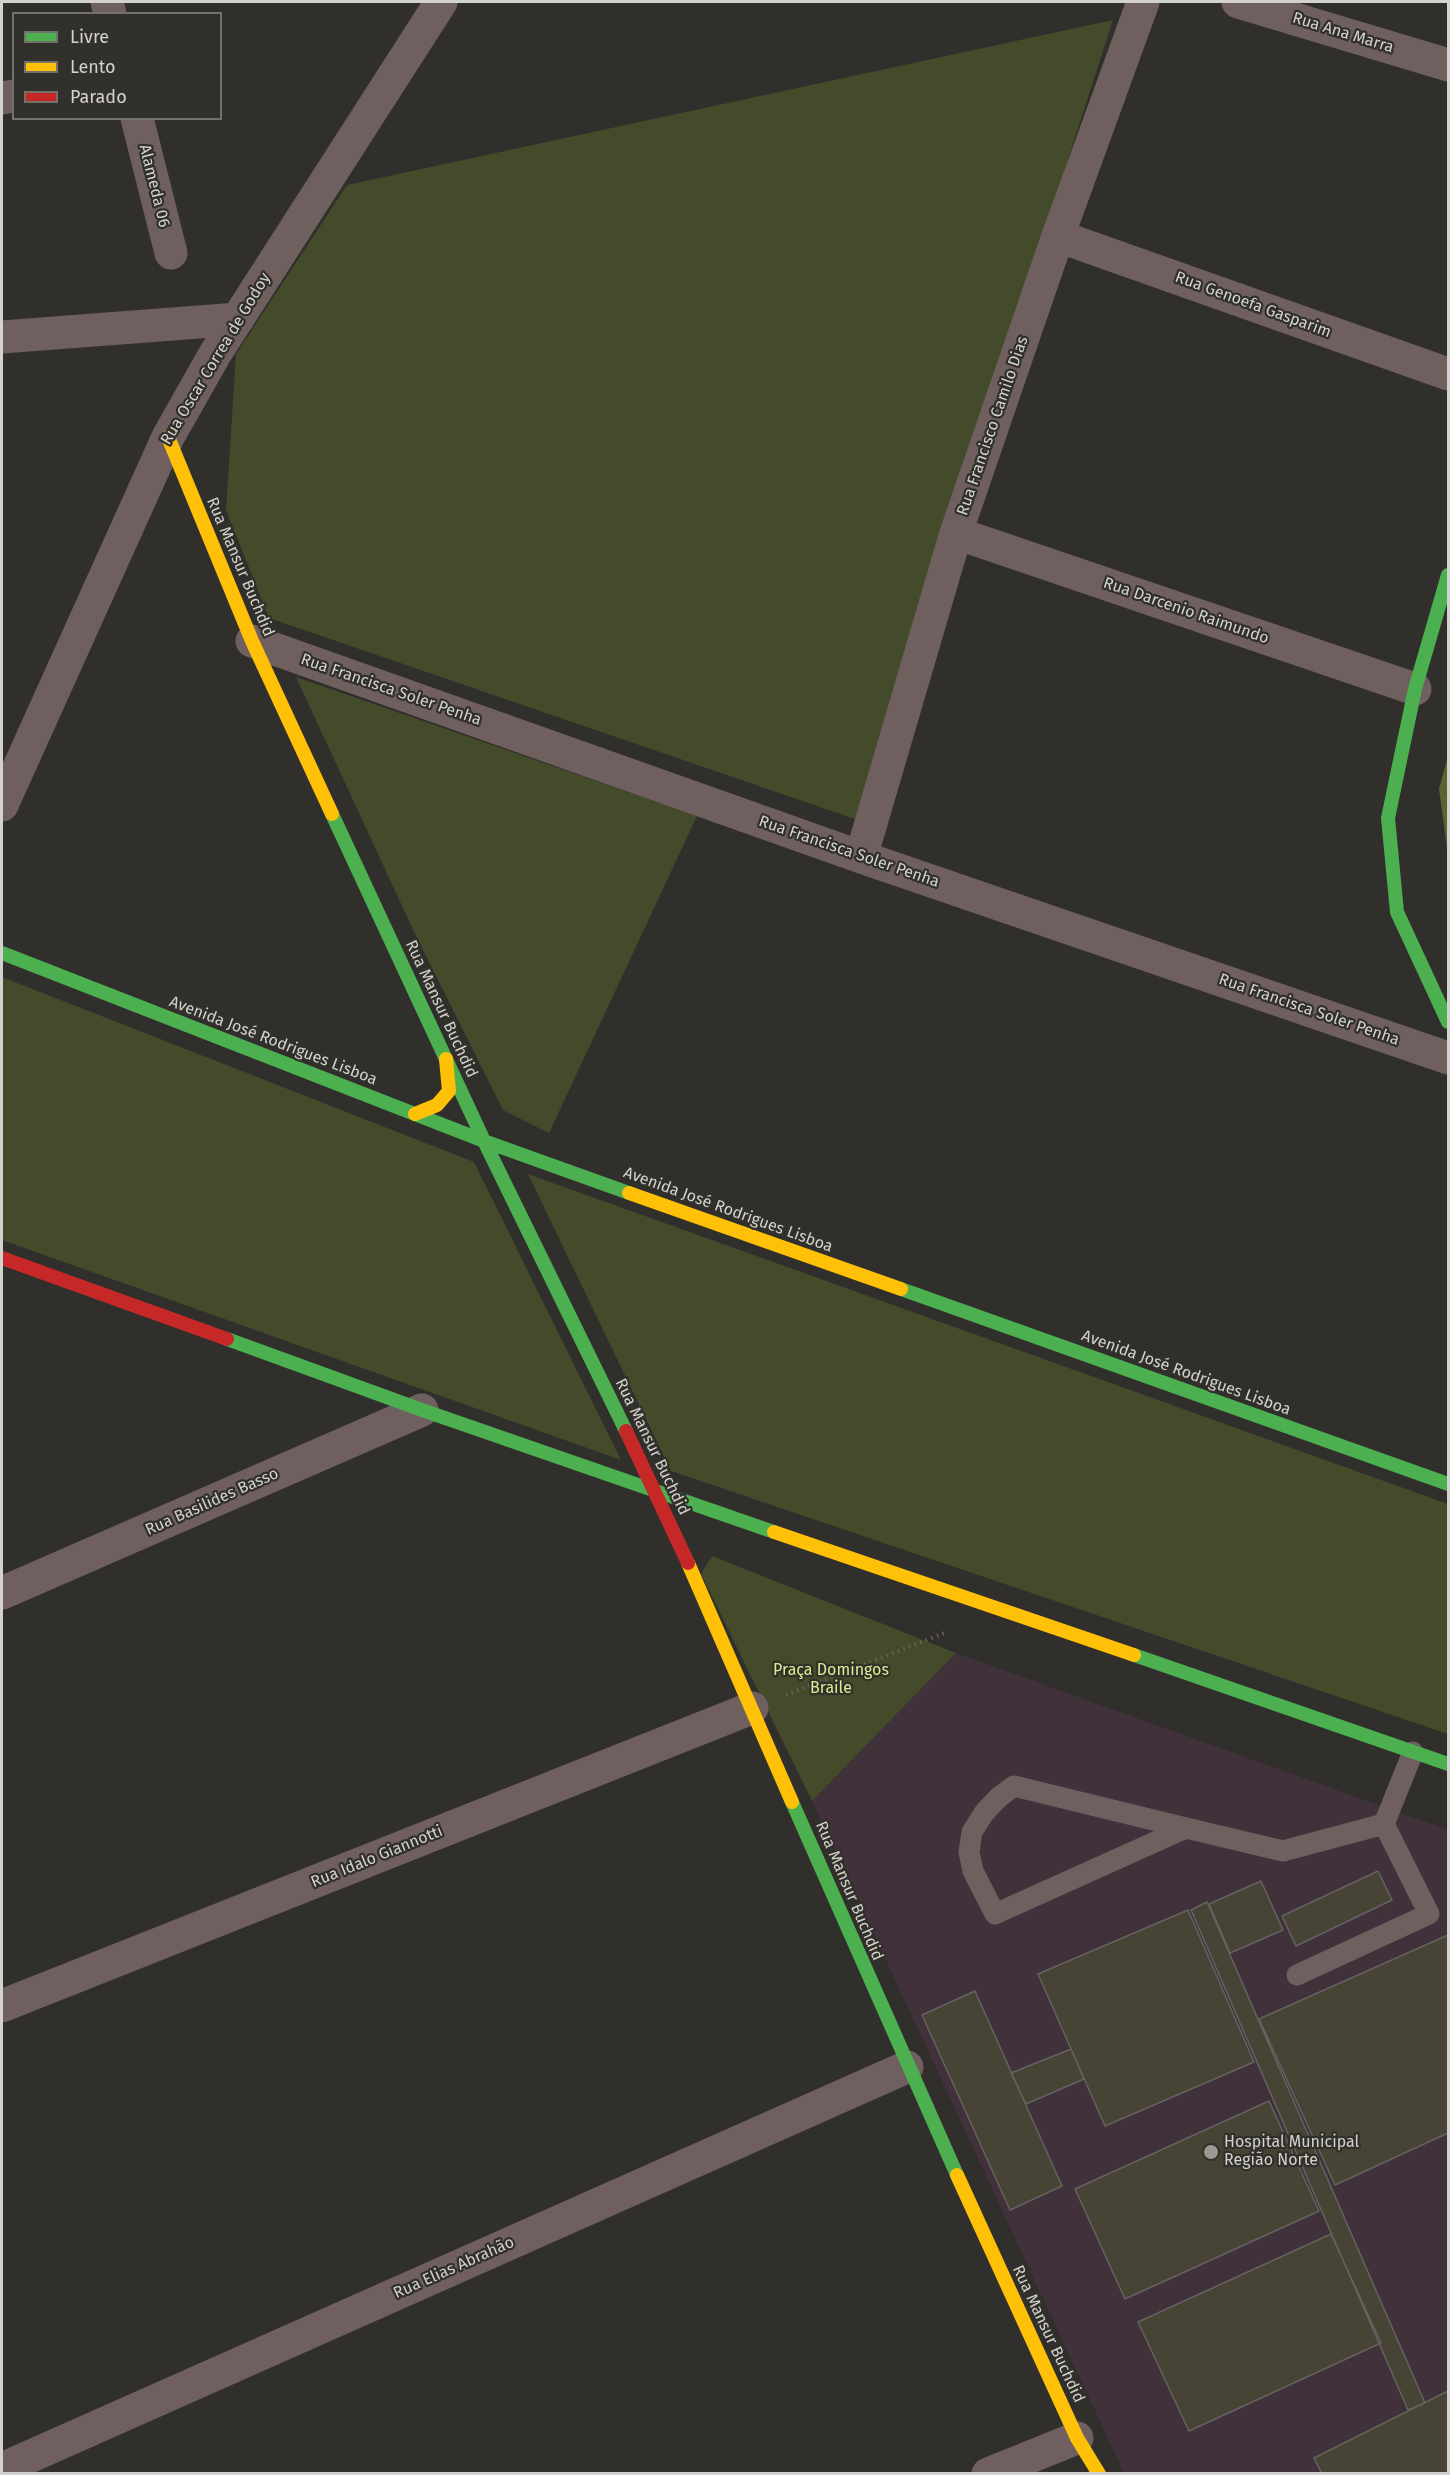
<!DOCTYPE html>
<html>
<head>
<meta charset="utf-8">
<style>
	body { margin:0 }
	#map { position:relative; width:1450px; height:2475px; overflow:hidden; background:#302f2c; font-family:"Fira Sans",sans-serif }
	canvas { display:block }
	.frame { position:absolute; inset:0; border:3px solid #d4d2cf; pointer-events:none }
	.legend { position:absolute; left:12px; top:12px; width:210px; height:108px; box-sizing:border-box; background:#32302a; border:2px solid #73716c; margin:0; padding:8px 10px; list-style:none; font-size:18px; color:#d4d2cf }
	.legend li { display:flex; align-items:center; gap:12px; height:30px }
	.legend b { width:30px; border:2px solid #73716c }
</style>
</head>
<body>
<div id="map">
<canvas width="1450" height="2475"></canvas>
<div class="frame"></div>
<ul class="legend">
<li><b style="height:8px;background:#4caf50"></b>Livre</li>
<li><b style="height:8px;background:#ffc107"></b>Lento</li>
<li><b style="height:8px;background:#c62828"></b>Parado</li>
</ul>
</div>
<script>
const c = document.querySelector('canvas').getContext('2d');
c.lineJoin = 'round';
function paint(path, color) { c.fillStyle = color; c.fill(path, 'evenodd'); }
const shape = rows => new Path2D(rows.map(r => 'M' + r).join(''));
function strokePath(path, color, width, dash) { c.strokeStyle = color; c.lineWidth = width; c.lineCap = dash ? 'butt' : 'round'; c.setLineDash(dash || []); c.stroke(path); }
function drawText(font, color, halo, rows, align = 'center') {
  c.font = font + ' "Fira Sans",sans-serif'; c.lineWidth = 4.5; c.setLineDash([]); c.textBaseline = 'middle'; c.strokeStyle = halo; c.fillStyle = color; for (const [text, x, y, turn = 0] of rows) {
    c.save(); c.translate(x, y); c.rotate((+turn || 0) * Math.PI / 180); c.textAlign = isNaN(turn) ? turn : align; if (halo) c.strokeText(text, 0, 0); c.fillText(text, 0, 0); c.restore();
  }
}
paint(shape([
	[956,1653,1448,1830,1448,2473,1124,2473,812,1801]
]), '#40313a');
paint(shape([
	[1113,20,855,819,269,618,226,510,236,354,347,185],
	[296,677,697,816,549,1133,503,1110,416,936],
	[2,977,474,1162,621,1460,2,1240],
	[528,1174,1448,1504,1448,1734,671,1471],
	[712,1556,956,1653,812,1801,701,1574]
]), '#434b2b');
paint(shape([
	[1448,756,1448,854,1439,789]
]), '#59652f');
const building = shape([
	[1378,1871,1392,1900,1296,1946,1282,1916,1378,1871],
	[1261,1881,1283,1930,1230,1953,1209,1904,1261,1881],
	[1207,1902,1425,2403,1408,2410,1191,1910,1207,1902],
	[1188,1910,1254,2062,1105,2126,1038,1974,1188,1910],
	[1448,1935,1448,2133,1335,2185,1259,2019,1448,1935],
	[975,1991,1062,2186,1010,2210,922,2015,975,1991],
	[1071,2049,1084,2079,1026,2104,1011,2073,1071,2049],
	[1269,2101,1319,2211,1125,2299,1075,2189,1269,2101],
	[1331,2234,1381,2343,1189,2431,1138,2322,1331,2234],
	[1448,2391,1448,2474,1322,2474,1314,2458,1448,2391]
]);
paint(building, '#474335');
strokePath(building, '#646361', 1.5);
strokePath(shape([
	[786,1695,947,1632]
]), '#695f5f', 4, [1.5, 4.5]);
strokePath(shape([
	[1186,1828,995,1914,973,1871,969,1852,972,1832,984,1813,998,1798,1014,1786,1186,1828,1283,1851,1384,1824,1413,1752],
	[1297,1975,1429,1914,1384,1824]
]), '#6f5f5f', 21);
strokePath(shape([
	[107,2,110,14],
	[1238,2,1448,65],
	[2,98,14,96],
	[137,118,171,253],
	[1058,236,1448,374],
	[2,337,238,319],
	[956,533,1415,689],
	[252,641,861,857,1448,1058],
	[2,805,168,437,215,354,441,2],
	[861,857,956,533,1058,236,1143,2],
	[2,1593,422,1410],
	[2,2006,752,1708],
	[2,2469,907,2067],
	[988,2474,1077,2438]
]), '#6f5f5f', 33);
strokePath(shape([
	[1448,575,1415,689,1388,818,1397,912,1448,1022],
	[332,814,484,1141,626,1431],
	[2,953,484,1141,629,1193],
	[901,1289,1448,1484],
	[227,1339,422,1410,774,1532],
	[1134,1655,1448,1764],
	[792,1802,957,2175]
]), '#4caf50', 14);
strokePath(shape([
	[168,437,252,641,332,814],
	[415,1114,437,1105,449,1091,446,1059],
	[629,1193,901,1289],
	[774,1532,1134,1655],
	[688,1563,792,1802],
	[957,2175,1077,2438,1099,2474]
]), '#ffc107', 14);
strokePath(shape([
	[2,1258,227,1339],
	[626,1431,688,1563]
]), '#c62828', 14);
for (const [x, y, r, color] of [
	[1211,2152,8,"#9b9996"]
]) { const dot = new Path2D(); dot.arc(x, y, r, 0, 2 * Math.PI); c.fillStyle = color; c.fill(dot); strokePath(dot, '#32302a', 2); }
drawText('16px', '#d4d2cf', '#32302a', [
	["Rua Ana Marra",1343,33,17],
	["Alameda 06",154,186,76],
	["Rua Genoefa Gasparim",1253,305,20],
	["Rua Oscar Correa de Godoy",216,359,-59],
	["Rua Francisco Camilo Dias",993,426,-71],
	["Rua Mansur Buchdid",240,567,67],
	["Rua Darcenio Raimundo",1186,611,19],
	["Rua Francisca Soler Penha",391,690,19],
	["Rua Francisca Soler Penha",849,852,19],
	["Rua Mansur Buchdid",441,1009,65],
	["Rua Francisca Soler Penha",1309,1010,19],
	["Avenida José Rodrigues Lisboa",273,1041,21],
	["Avenida José Rodrigues Lisboa",728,1210,20],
	["Avenida José Rodrigues Lisboa",1186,1373,20],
	["Rua Mansur Buchdid",652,1447,64],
	["Rua Basilides Basso",212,1502,-24],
	["Rua Idalo Giannotti",377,1857,-22],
	["Rua Mansur Buchdid",849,1891,67],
	["Rua Elias Abrahão",454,2268,-24],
	["Rua Mansur Buchdid",1048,2334,65]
]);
drawText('16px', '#d6ed92', '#32302a', [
	["Praça Domingos",831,1671],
	["Braile",831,1689]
]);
drawText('16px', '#d4d2cf', '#32302a', [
	["Hospital Municipal",1224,2143],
	["Região Norte",1224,2161]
], 'left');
</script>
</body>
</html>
